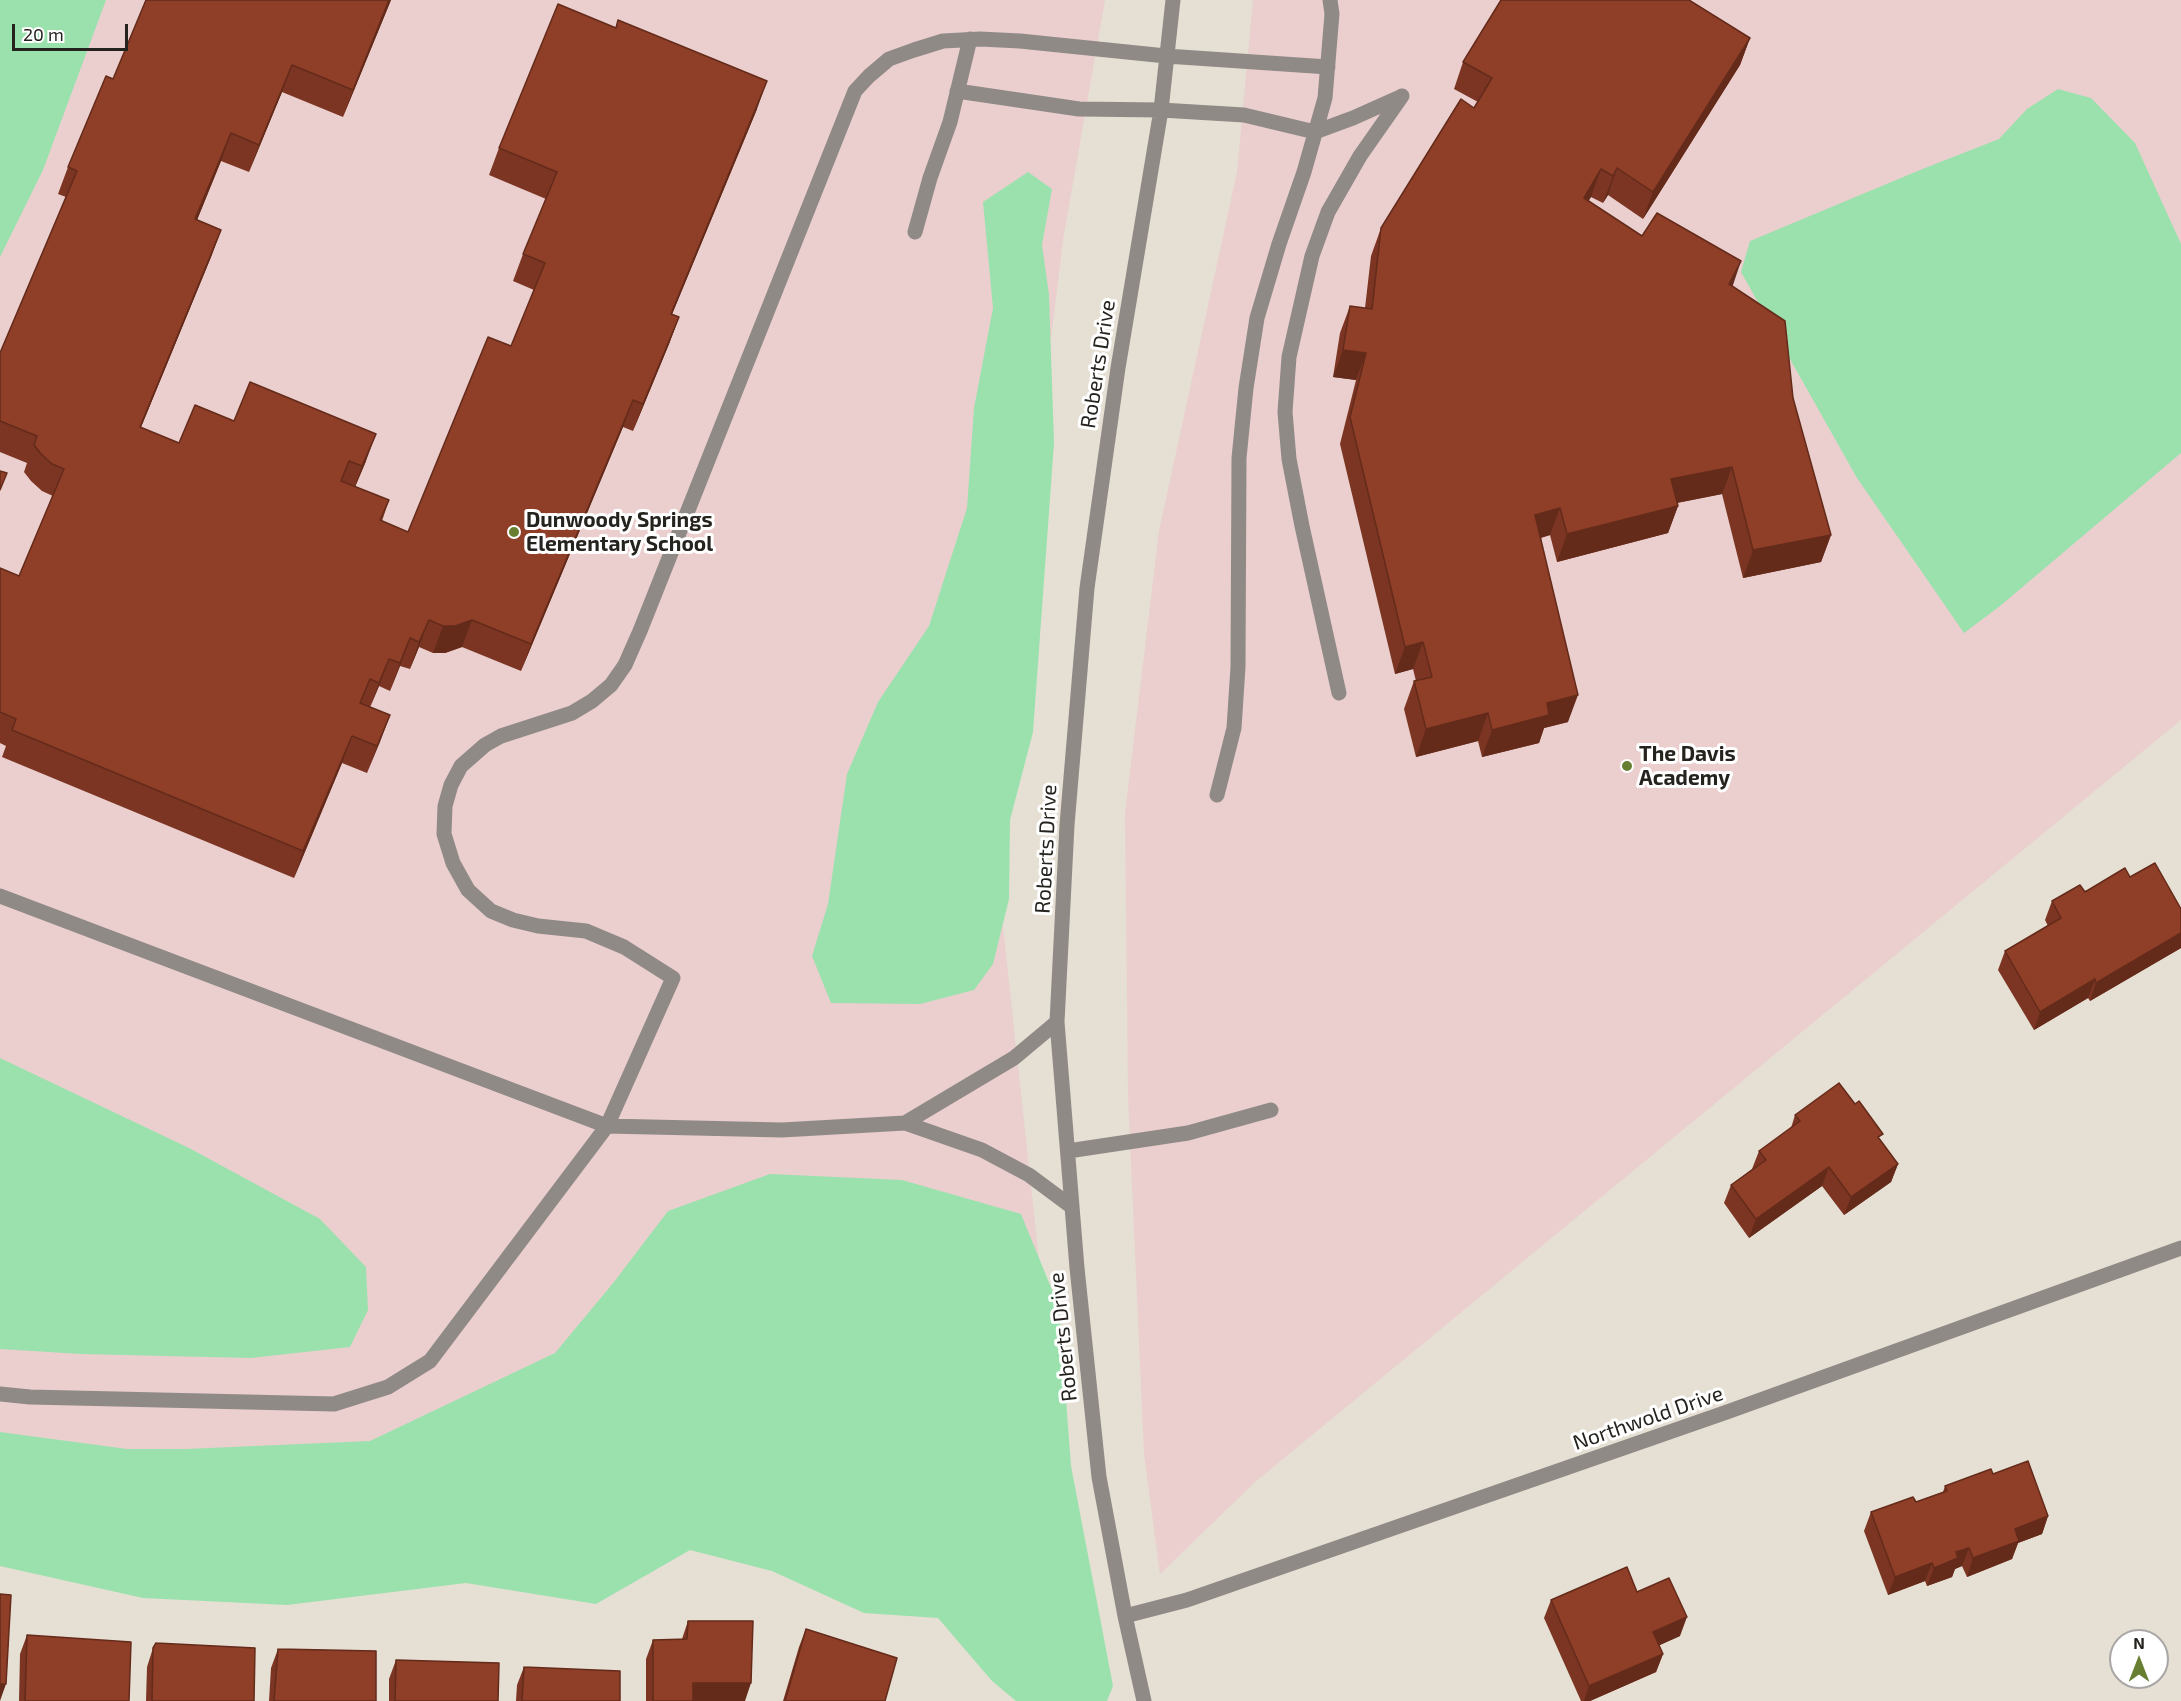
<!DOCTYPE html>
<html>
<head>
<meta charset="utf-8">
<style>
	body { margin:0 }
	#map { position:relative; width:2181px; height:1701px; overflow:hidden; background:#e6dfd3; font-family:"Exo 2",sans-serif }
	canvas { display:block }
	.north { position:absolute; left:2109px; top:1629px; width:60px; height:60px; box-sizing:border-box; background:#fff; border:2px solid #a8a7a5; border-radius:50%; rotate:0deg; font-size:16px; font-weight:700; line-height:24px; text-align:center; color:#25231e }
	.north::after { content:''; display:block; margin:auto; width:21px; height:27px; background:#687f31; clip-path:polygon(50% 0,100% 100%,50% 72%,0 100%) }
	.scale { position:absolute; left:12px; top:24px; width:116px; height:27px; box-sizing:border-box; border:3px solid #25231e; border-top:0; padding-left:8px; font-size:18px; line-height:21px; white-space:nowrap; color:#25231e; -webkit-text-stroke:4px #fff; paint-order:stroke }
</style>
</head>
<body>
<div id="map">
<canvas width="2181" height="1701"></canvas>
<div class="north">N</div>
<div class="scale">20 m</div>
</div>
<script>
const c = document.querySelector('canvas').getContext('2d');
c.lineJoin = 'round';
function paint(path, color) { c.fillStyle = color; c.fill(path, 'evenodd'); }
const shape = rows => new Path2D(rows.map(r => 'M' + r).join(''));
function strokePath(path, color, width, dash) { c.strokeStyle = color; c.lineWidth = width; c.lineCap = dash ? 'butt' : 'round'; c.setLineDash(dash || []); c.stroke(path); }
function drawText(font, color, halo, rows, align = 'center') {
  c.font = font + ' "Exo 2",sans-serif'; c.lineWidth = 6; c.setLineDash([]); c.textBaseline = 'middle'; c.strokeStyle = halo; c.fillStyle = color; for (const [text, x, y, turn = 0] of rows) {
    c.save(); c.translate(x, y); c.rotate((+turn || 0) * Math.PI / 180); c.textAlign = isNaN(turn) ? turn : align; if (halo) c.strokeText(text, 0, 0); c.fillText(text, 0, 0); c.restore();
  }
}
paint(shape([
	[0,0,1105,0,1063,240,992,825,1061,1464,0,1471],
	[1253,0,2181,0,2181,720,1255,1482,1160,1574,1144,1454,1128,1095,1125,813,1159,531,1237,172]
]), '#eacfce');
paint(shape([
	[0,0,106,0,43,170,0,257],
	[2058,89,2091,98,2135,143,2181,244,2181,453,2000,606,1964,633,1857,478,1741,272,1750,241,1920,170,1999,139,2027,109],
	[1028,172,1052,189,1042,245,1049,295,1054,443,1033,732,1010,820,1009,899,993,964,974,990,920,1004,831,1003,812,956,828,904,847,774,878,702,929,626,967,508,974,408,993,308,983,202],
	[0,1058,189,1148,320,1219,366,1267,368,1310,350,1347,251,1358,81,1354,0,1349],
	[770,1174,902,1180,1021,1214,1059,1307,1071,1466,1113,1686,1107,1701,1016,1701,992,1681,938,1618,864,1613,772,1571,690,1550,596,1604,466,1583,287,1605,143,1598,0,1566,0,1432,127,1449,186,1449,370,1441,555,1353,614,1282,668,1211]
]), '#9be1ae');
strokePath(shape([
	[957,91,1079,109,1161,110,1244,115,1315,132,1353,118,1400,97],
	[915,232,930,178,950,122,970,39],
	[1339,693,1302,526,1289,459,1285,412,1289,357,1312,256,1328,212,1360,156,1402,96],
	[1217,795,1234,728,1238,667,1239,458,1246,388,1257,318,1279,244,1304,172,1325,98,1332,14,1330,0],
	[0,896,607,1126,782,1130,905,1123,982,1150,1029,1175,1072,1207],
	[905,1123,1014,1058,1057,1022],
	[1068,1151,1188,1133,1271,1110],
	[0,1394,30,1397,334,1404,388,1387,430,1361,607,1126,673,978,624,947,586,931,538,926,513,920,491,911,468,890,453,863,444,834,445,806,451,785,461,766,485,745,501,736,572,713,592,701,611,685,625,665,640,631,855,91,869,76,889,59,914,50,943,41,980,39,1020,41,1166,56,1328,67],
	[1125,1616,1187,1600,1727,1412,2181,1248],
	[1144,1701,1125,1616,1099,1477,1077,1268,1057,1022,1067,825,1087,588,1118,368,1161,110,1173,0]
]), '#908a87', 15);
paint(shape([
	[391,0,343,117,282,92,249,172,221,161,197,220,221,230,211,257,141,427,179,443,234,421,366,461,355,487,389,500,382,521,408,532,511,346,534,290,513,281,523,254,546,199,489,175,499,148,757,109,672,314,679,317,669,344,633,431,623,427,521,671,462,647,445,653,433,653,419,647,410,669,400,666,390,691,379,686,370,707,390,715,367,773,342,763,294,878,2,757,6,746,0,743,0,568,19,576,53,496,42,491,31,481,24,472,27,463,0,452,0,353,66,197,58,194,68,167,113,79],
	[1750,38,1740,65,1643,219,1608,195,1603,203,1591,197,1588,201,1642,236,1732,286,1793,398,1831,535,1821,562,1743,578,1722,494,1677,503,1678,506,1668,533,1557,562,1550,535,1541,538,1568,722,1544,728,1539,743,1482,757,1478,741,1416,757,1404,709,1414,681,1416,681,1413,669,1395,674,1340,444,1356,380,1333,377,1340,333,1350,306,1365,308,1371,256,1381,228,1478,102,1454,89,1463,62],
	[2130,877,2181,909,2181,948,2090,1001,2088,998,2034,1030,1998,970,2005,951,2048,926,2045,920,2052,901],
	[1795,1115,1880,1140,1898,1164,1891,1182,1844,1215,1822,1186,1749,1238,1724,1203,1731,1185,1752,1169,1759,1151,1791,1128],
	[1993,1474,2048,1516,2042,1534,2018,1543,2012,1559,1967,1577,1962,1566,1955,1569,1952,1577,1927,1586,1925,1581,1888,1595,1864,1531,1871,1512,1916,1502,1943,1492,1945,1486],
	[1637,1592,1680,1636,1659,1645,1663,1654,1656,1672,1590,1701,1581,1701,1544,1618,1551,1600],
	[688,1621,745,1701,646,1701,646,1659,653,1640,682,1639],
	[806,1629,885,1701,783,1701,799,1647],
	[27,1635,129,1701,19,1701,20,1654],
	[153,1648,254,1701,146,1701,147,1667],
	[278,1649,376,1701,269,1701,271,1668],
	[396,1660,498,1701,389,1701,389,1679],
	[524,1667,620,1701,516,1701,517,1685]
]), '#7b3522');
paint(shape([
	[389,0,391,0,343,117,353,90],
	[1750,38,1740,65,1643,219,1653,192],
	[292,65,282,92,249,172,259,145],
	[767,81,757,109,661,341,671,314],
	[231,133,221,161,186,247,195,219],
	[1617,168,1608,195,1603,203,1613,176],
	[1601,169,1591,197,1574,225,1584,198],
	[221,230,211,257,130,454,140,427],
	[1741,261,1732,288,1729,284],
	[679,317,669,344,633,431,643,404],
	[1343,350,1366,353,1356,380,1333,377],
	[633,400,623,427,521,671,531,644],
	[376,434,366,461,352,494,362,466],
	[1732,467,1722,494,1661,506,1671,479],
	[1678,506,1668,533,1557,562,1567,534],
	[1560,508,1550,535,1525,542,1535,515],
	[1831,535,1821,562,1743,578,1753,550],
	[429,620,419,647,410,669,419,642],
	[472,620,462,647,445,653,433,653,443,626],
	[410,638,400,666,390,691,400,663],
	[1423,642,1413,669,1395,674,1405,647],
	[389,659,379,686,369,710,379,683],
	[1578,695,1568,722,1544,728,1539,743,1482,757,1492,730,1547,703],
	[1488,713,1478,741,1416,757,1426,729],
	[390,715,380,742,367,773,377,746],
	[352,736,342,763,294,878,303,851],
	[2181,933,2181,948,2090,1001,2096,983],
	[2095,979,2088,998,2034,1030,2040,1012],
	[1898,1164,1891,1182,1844,1215,1851,1197],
	[1829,1167,1822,1186,1749,1238,1756,1219],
	[2048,1516,2042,1534,2018,1543,2012,1559,1967,1577,1973,1558,2015,1529],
	[1969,1548,1962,1566,1955,1569,1952,1577,1927,1586,1934,1568,1956,1552],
	[1932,1563,1925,1581,1888,1595,1895,1577],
	[1687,1617,1680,1636,1647,1651,1653,1632],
	[1663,1654,1656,1672,1590,1701,1584,1701,1589,1686],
	[693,1683,751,1683,745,1701,687,1701],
	[0,1684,6,1684,0,1701]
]), '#642b1b');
const building = shape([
	[146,0,389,0,353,90,292,65,259,145,231,133,195,219,221,230,140,427,179,443,195,405,234,421,250,382,376,434,362,466,349,461,341,481,389,500,380,520,408,532,488,337,511,346,545,263,523,254,557,172,499,148,558,4,616,28,618,20,767,81,671,314,679,317,643,404,633,400,531,644,472,620,455,626,443,626,429,620,419,642,410,638,400,663,389,659,379,683,370,679,360,703,390,715,377,746,352,736,303,851,12,730,16,719,0,712,0,568,19,576,64,469,52,464,41,454,34,445,37,436,0,421,0,353,77,171,68,167,106,76,113,79,146,0],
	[1501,0,1689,0,1750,38,1653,192,1617,168,1613,176,1601,169,1584,198,1642,236,1657,213,1741,261,1729,284,1785,321,1793,398,1831,535,1753,550,1732,467,1671,479,1678,506,1567,534,1560,508,1535,515,1578,695,1547,703,1549,715,1492,730,1488,713,1426,729,1414,681,1432,677,1423,642,1405,647,1350,417,1366,353,1343,350,1350,306,1372,309,1381,228,1461,99,1474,108,1492,78,1463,62,1501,0],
	[0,471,7,473,0,490,0,471],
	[2155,863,2181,909,2181,933,2096,983,2095,979,2040,1012,2005,951,2061,918,2052,901,2080,885,2085,892,2125,868,2130,877,2155,863],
	[1839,1083,1855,1104,1859,1101,1883,1134,1878,1137,1898,1164,1851,1197,1829,1167,1756,1219,1731,1185,1766,1160,1759,1151,1800,1121,1795,1115,1839,1083],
	[2028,1461,2048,1516,2015,1529,2019,1541,1973,1558,1969,1548,1956,1552,1958,1558,1934,1568,1932,1563,1895,1577,1871,1512,1913,1497,1916,1502,1947,1491,1945,1486,1991,1469,1993,1474,2028,1461],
	[1627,1567,1637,1592,1669,1578,1687,1617,1653,1632,1663,1654,1589,1686,1551,1600,1627,1567],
	[0,1594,11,1595,6,1684,0,1684,0,1594],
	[688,1621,753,1621,751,1683,693,1683,693,1701,653,1701,653,1640,687,1639,688,1621],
	[806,1629,897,1658,885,1701,785,1701,806,1629],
	[27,1635,131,1642,129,1701,25,1701,27,1635],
	[156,1643,255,1648,254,1701,152,1701,153,1648,156,1643],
	[278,1649,376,1651,376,1701,274,1701,278,1649],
	[396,1660,499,1663,498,1701,395,1701,396,1660],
	[524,1667,620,1671,620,1701,522,1701,524,1667]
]);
paint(building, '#8f3e27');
strokePath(building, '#642b1b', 1.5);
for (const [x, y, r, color] of [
	[514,532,6,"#687f31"],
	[1627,766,6,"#687f31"]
]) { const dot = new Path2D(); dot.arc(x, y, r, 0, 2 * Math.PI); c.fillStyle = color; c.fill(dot); strokePath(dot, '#fff', 2); }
drawText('21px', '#25231e', '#fff', [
	["Roberts Drive",1098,364,-81],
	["Roberts Drive",1046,849,-87],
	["Roberts Drive",1063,1337,-96],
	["Northwold Drive",1648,1418,-19]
]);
drawText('bold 21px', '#25231e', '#fff', [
	["Dunwoody Springs",526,520],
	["Elementary School",526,544],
	["The Davis",1639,754],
	["Academy",1639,778]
], 'left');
</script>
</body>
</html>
